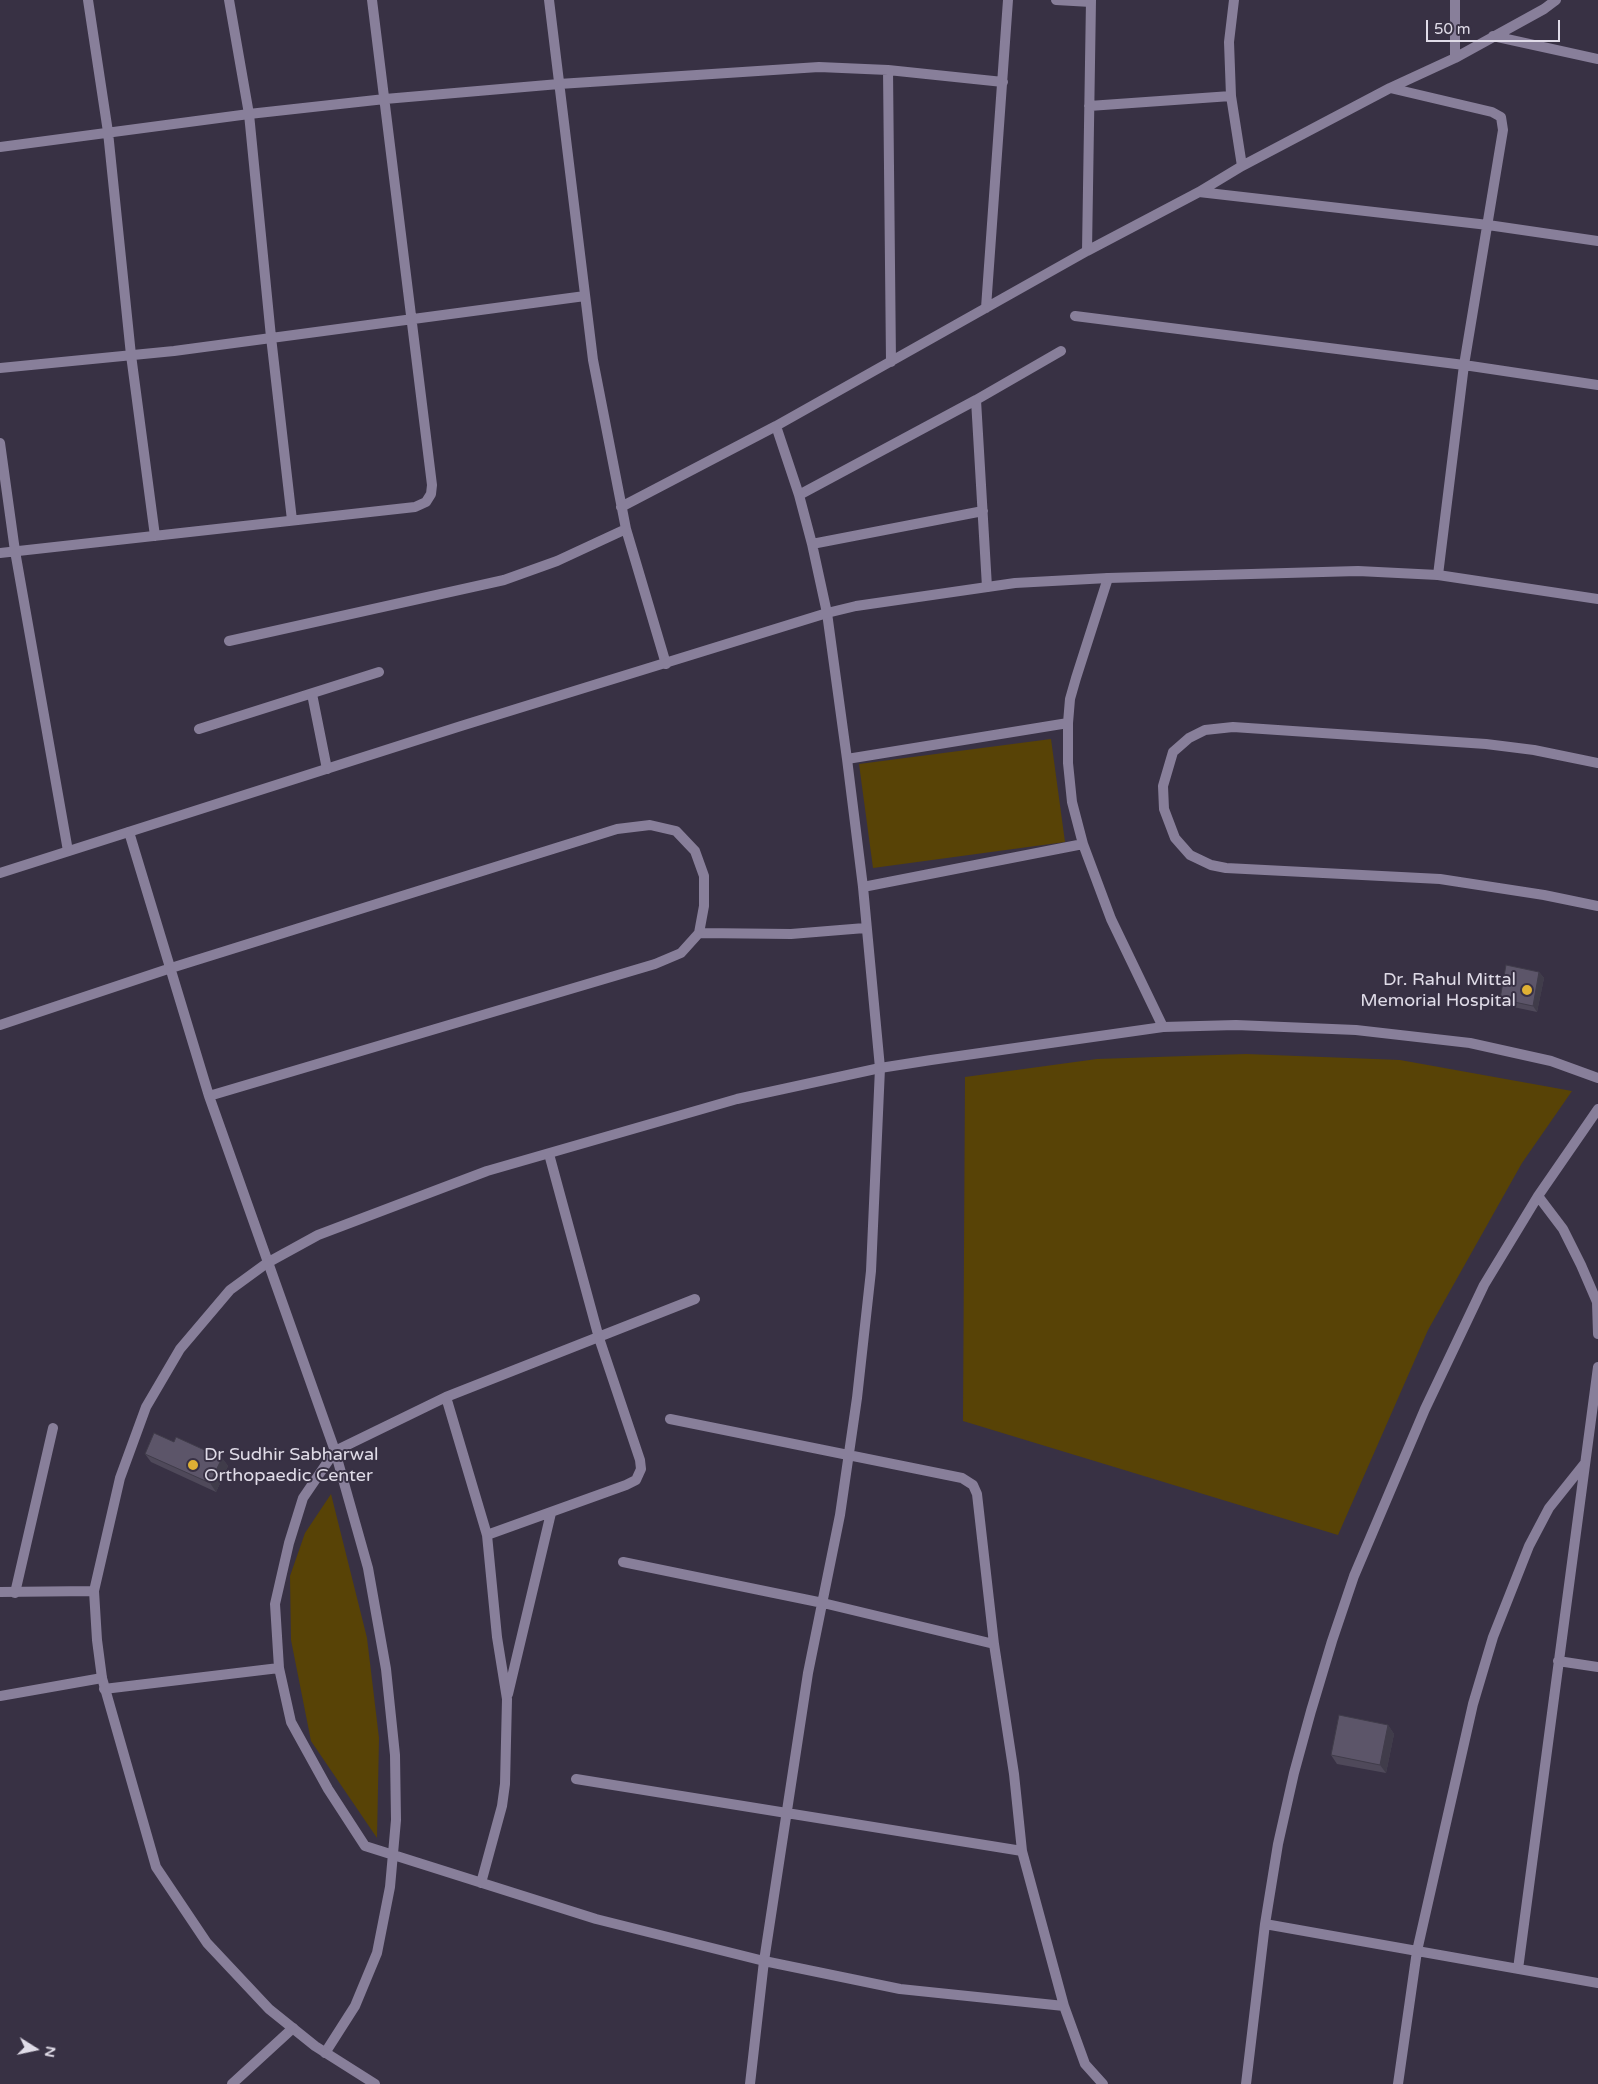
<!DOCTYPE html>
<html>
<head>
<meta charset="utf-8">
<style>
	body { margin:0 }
	#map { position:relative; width:1598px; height:2084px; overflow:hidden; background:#383144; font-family:"Varela Round",sans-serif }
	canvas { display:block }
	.north { position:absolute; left:10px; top:2024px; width:50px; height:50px; -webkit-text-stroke:4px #383144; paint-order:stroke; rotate:100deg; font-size:14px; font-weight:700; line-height:20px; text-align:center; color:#e0dce8 }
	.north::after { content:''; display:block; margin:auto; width:18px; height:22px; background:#e0dce8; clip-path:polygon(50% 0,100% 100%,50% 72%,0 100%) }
	.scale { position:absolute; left:1426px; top:20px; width:134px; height:22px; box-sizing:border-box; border:2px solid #e0dce8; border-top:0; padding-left:6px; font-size:15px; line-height:18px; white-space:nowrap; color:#e0dce8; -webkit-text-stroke:4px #383144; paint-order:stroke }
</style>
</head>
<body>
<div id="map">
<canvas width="1598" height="2084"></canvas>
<div class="north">N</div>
<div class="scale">50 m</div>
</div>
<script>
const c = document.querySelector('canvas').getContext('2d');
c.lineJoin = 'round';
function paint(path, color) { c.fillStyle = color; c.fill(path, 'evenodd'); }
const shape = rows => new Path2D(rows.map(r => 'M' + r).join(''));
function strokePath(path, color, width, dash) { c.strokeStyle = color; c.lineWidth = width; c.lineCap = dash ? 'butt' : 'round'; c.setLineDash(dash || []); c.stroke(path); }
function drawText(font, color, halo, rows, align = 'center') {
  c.font = font + ' "Varela Round",sans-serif'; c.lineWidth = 4; c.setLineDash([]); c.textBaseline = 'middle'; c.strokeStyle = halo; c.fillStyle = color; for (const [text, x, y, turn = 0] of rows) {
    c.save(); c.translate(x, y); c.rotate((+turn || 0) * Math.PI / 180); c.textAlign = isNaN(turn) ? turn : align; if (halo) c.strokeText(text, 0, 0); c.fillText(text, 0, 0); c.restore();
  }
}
paint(shape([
	[1051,739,1065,842,873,868,859,764],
	[1246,1054,1400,1060,1572,1091,1522,1163,1428,1330,1338,1535,963,1421,965,1077,1097,1059],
	[331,1494,367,1638,379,1738,377,1838,311,1741,291,1640,290,1576,305,1533]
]), '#584306');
strokePath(shape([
	[88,0,108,132,131,355,155,536],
	[229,0,249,114,271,337,292,520],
	[549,0,593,360,626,529,666,664],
	[1056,0,1091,2],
	[1234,0,1229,42,1231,96,1242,166],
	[1455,0,1455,58],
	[1493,36,1598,59],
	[888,70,891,362],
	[1390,88,1492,112,1501,117,1503,130,1464,365,1438,575],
	[1089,106,1231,96],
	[0,147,249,114,385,99,559,84,819,67,888,70,1003,82],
	[1199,192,1488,225,1598,241],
	[1087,251,1091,0],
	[986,308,1008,0],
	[1075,316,1464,365,1598,385],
	[0,368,174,351,585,296],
	[976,400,987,587],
	[0,443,15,551,68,851],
	[799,495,976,400,1061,351],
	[621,507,776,426,1087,251,1199,192,1242,166,1390,88,1455,58,1544,9,1556,0],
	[812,544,983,511],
	[0,553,415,507,426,502,431,494,432,485,372,0],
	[229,641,504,580,557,561,626,529],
	[312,694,327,769],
	[1068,723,1070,699,1076,678,1108,578],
	[199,729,379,672],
	[847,759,1068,723,1068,763,1072,802,1083,844,863,887],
	[1598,763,1534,750,1486,744,1233,727,1205,730,1189,738,1173,752,1163,786,1164,809,1175,838,1190,855,1211,865,1226,868,1440,879,1544,895,1598,906],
	[129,832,209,1096,335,1451,368,1568,386,1669,395,1755,396,1820,390,1887,377,1953,355,2006,325,2053],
	[1083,844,1111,919,1163,1027],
	[699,933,791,934,865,928],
	[0,1025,171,968,617,829,650,825,676,831,695,851,704,876,704,906,699,933,681,953,655,964,209,1096],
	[1538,1196,1563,1229,1581,1265,1597,1302,1598,1334],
	[695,1299,446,1397,335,1451,303,1498,289,1543,275,1604,279,1668,291,1722,328,1789,365,1846,596,1919,764,1961,900,1989,1064,2006],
	[446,1397,487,1535,497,1637,507,1699,505,1784,502,1806,481,1883],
	[670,1419,962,1478,973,1485,977,1494,994,1644,1014,1774,1022,1851,1064,2006,1085,2064,1103,2084],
	[487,1535,626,1485,636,1480,641,1469,640,1460,599,1338,549,1154],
	[623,1562,823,1603,994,1644],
	[15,1593,53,1428],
	[1558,1661,1598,1667],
	[104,1689,279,1668],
	[508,1694,551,1513],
	[0,1696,102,1678],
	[576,1779,1022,1851],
	[1265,1924,1598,1983],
	[1518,1969,1598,1367],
	[232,2084,293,2028],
	[750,2084,764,1961,808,1673,840,1515,857,1398,871,1271,880,1068,863,887,847,759,827,613,812,544,799,495,776,426],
	[1246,2084,1265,1924,1278,1844,1294,1773,1311,1711,1332,1641,1354,1576,1425,1409,1484,1285,1538,1196,1598,1109],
	[1398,2084,1417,1951,1473,1704,1493,1637,1529,1546,1549,1508,1585,1463]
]), '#887f9a', 10);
strokePath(shape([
	[0,873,461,726,827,613,856,606,1015,583,1108,578,1358,571,1438,575,1598,599],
	[0,1592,94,1591],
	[375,2084,315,2046,269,2009,207,1943,156,1867,102,1678,97,1640,94,1591,120,1478,146,1407,180,1349,230,1290,267,1263,318,1235,487,1171,737,1099,880,1068,931,1060,1163,1027,1236,1025,1356,1030,1470,1043,1551,1061,1598,1078]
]), '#887f9a', 10);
paint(shape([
	[1539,972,1544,978,1537,1012,1504,1005,1500,999],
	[174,1442,222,1458,228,1466,216,1492,151,1462,145,1454],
	[1388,1725,1394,1734,1386,1773,1337,1764,1331,1755]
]), '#4f495a');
paint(shape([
	[1539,972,1544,978,1537,1012,1533,1006],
	[222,1458,228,1466,216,1492,210,1483],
	[1388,1725,1394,1734,1386,1773,1380,1765]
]), '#403c4a');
const building = shape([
	[1506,965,1539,972,1533,1006,1500,999,1506,965],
	[154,1433,174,1442,176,1437,222,1458,210,1483,145,1454,154,1433],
	[1339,1715,1388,1725,1380,1765,1331,1755,1339,1715]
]);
paint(building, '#5c5569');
strokePath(building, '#403c4a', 1);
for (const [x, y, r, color] of [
	[1527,990,6,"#dfb034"],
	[193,1465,6,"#dfb034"]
]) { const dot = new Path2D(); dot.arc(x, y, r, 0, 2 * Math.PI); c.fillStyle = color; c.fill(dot); strokePath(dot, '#383144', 2); }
drawText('18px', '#e0dce8', '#383144', [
	["Dr. Rahul Mittal",1516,980],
	["Memorial Hospital",1516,1001],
	["Dr Sudhir Sabharwal",204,1455,"left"],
	["Orthopaedic Center",204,1476,"left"]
], 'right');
</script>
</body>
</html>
